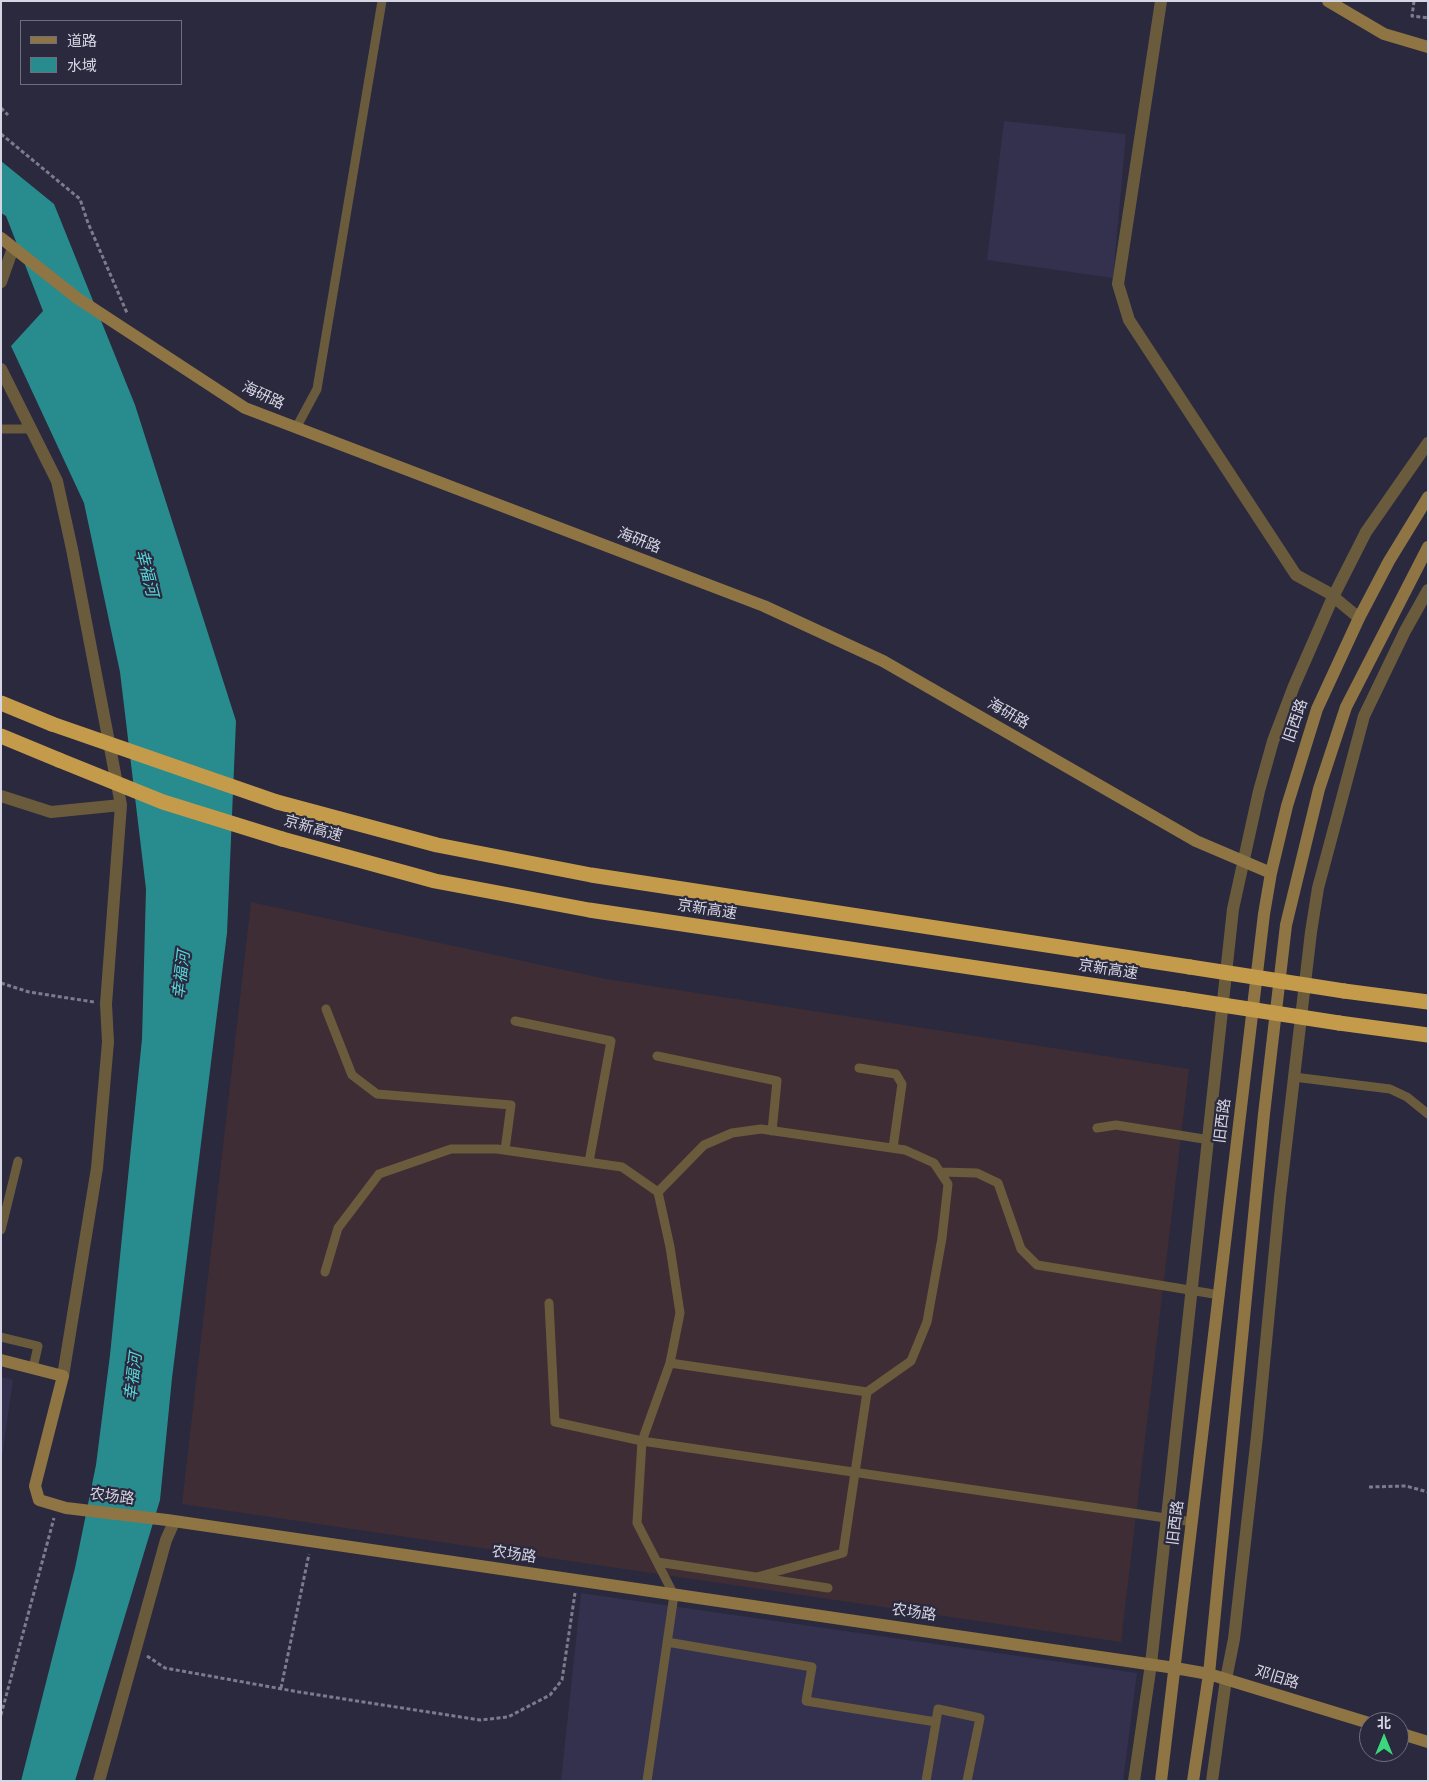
<!DOCTYPE html>
<html>
<head>
<meta charset="utf-8">
<style>
	body { margin:0 }
	#map { position:relative; width:1429px; height:1782px; overflow:hidden; background:#2a293e; font-family:"Archivo Narrow","Noto Sans SC",sans-serif }
	canvas { display:block }
	.frame { position:absolute; inset:0; border:2px solid #d5d5e3; pointer-events:none }
	.legend { position:absolute; left:20px; top:20px; width:162px; height:65px; box-sizing:border-box; background:#2a293e; border:1px solid #6e6e80; margin:0; padding:6px 9px; list-style:none; font-size:15px; color:#d5d5e3 }
	.legend li { display:flex; align-items:center; gap:10px; height:25px }
	.legend b { width:25px; border:1px solid #6e6e80 }
	.north { position:absolute; left:1359px; top:1712px; width:50px; height:50px; box-sizing:border-box; background:#2a293e; border:1px solid #6e6e80; border-radius:50%; rotate:0deg; font-size:14px; font-weight:700; line-height:20px; text-align:center; color:#d5d5e3 }
	.north::after { content:''; display:block; margin:auto; width:18px; height:22px; background:#3ad77f; clip-path:polygon(50% 0,100% 100%,50% 72%,0 100%) }
</style>
</head>
<body>
<div id="map">
<canvas width="1429" height="1782"></canvas>
<div class="frame"></div>
<ul class="legend">
<li><b style="height:6px;background:#8f7544"></b>道路</li>
<li><b style="height:14px;background:#288c8e"></b>水域</li>
</ul>
<div class="north">北</div>
</div>
<script>
const c = document.querySelector('canvas').getContext('2d');
c.lineJoin = 'round';
function paint(path, color) { c.fillStyle = color; c.fill(path, 'evenodd'); }
const shape = rows => new Path2D(rows.map(r => 'M' + r).join(''));
function strokePath(path, color, width, dash) { c.strokeStyle = color; c.lineWidth = width; c.lineCap = dash ? 'butt' : 'round'; c.setLineDash(dash || []); c.stroke(path); }
function drawText(font, color, halo, rows, align = 'center') {
  c.font = font + ' "Archivo Narrow","Noto Sans SC",sans-serif'; c.lineWidth = 4.5; c.setLineDash([]); c.textBaseline = 'middle'; c.strokeStyle = halo; c.fillStyle = color; for (const [text, x, y, turn = 0] of rows) {
    c.save(); c.translate(x, y); c.rotate((+turn || 0) * Math.PI / 180); c.textAlign = isNaN(turn) ? turn : align; if (halo) c.strokeText(text, 0, 0); c.fillText(text, 0, 0); c.restore();
  }
}
paint(shape([
	[1004,121,1126,134,1113,278,987,260],
	[1,1377,13,1380,1,1464],
	[581,1593,1137,1673,1123,1781,561,1781]
]), '#33314d');
paint(shape([
	[251,902,606,979,1189,1069,1121,1642,182,1504]
]), '#3f2d35');
paint(shape([
	[1,161,54,204,135,405,236,721,227,933,172,1378,160,1500,75,1781,21,1781,75,1568,96,1465,110,1355,142,1039,146,889,120,672,84,503,11,346,43,311,6,216,1,213]
]), '#288c8e');
strokePath(shape([
	[1414,1,1412,16,1428,18],
	[1,108,8,115],
	[1,134,80,199,88,223,127,313],
	[1,983,29,992,94,1002],
	[1369,1487,1406,1486,1428,1492],
	[147,1656,165,1668,299,1692,480,1720,508,1717,550,1695,562,1680,575,1593],
	[281,1688,309,1554],
	[1,1715,54,1518]
]), '#7d7c8e', 3, [4, 2.5]);
strokePath(shape([
	[296,428,317,389,382,1],
	[1,429,31,429],
	[326,1009,352,1075,377,1094,511,1105,505,1150],
	[515,1021,611,1041,589,1162],
	[657,1056,777,1081,772,1131],
	[859,1068,896,1074,902,1084,893,1148],
	[1294,1077,1390,1089,1407,1097,1428,1114],
	[1097,1128,1116,1125,1210,1140],
	[941,1172,977,1173,998,1183,1021,1249,1037,1265,1220,1295],
	[658,1192,704,1145,732,1133,761,1129,905,1150,934,1163,948,1184,942,1238,927,1322,911,1361,867,1392],
	[1,1230,18,1161],
	[325,1272,338,1228,379,1174,451,1149,497,1149,622,1167,658,1192,670,1247,680,1313,670,1363,642,1441,637,1523,674,1595,647,1781],
	[549,1303,555,1422,642,1441,1193,1522],
	[1,1337,38,1346,33,1368],
	[670,1363,867,1392,843,1553,757,1577],
	[657,1562,828,1588],
	[667,1642,812,1667,806,1701,936,1722,926,1781],
	[936,1722,938,1709,980,1718,967,1781]
]), '#6b5b3d', 9);
strokePath(shape([
	[1161,1,1118,284,1129,320,1296,575,1329,593,1359,618],
	[1,282,13,248],
	[1,369,57,481,72,549,121,805,106,1004,108,1042,97,1168,63,1376],
	[1,796,51,812,121,805],
	[99,1781,166,1540,174,1522],
	[1134,1781,1151,1664,1233,909,1259,791,1273,741,1294,686,1333,597,1366,532,1428,443],
	[1212,1781,1226,1679,1234,1639,1257,1436,1280,1197,1311,932,1318,888,1364,716,1405,631,1428,590]
]), '#6b5b3d', 12);
strokePath(shape([
	[1328,1,1384,34,1428,47],
	[1,238,77,298,245,408,764,606,883,661,1196,841,1271,873],
	[1,1360,63,1376,35,1486,39,1500,66,1508,167,1520,1175,1668,1209,1674,1369,1723],
	[1399,1733,1428,1742],
	[1161,1781,1264,914,1271,873,1287,806,1317,709,1359,618,1389,561,1428,497],
	[1193,1781,1209,1674,1264,1114,1286,925,1319,789,1346,707,1428,547]
]), '#8f7544', 12);
strokePath(shape([
	[1,703,52,724],
	[1,736,59,760],
	[277,802,437,845,591,875,1190,967],
	[282,839,435,881,589,910,1184,999],
	[1344,991,1428,1002],
	[1339,1023,1428,1035]
]), '#c49b4a', 15);
strokePath(shape([
	[52,724,277,802],
	[59,760,163,802,282,839],
	[1190,967,1344,991],
	[1184,999,1339,1023]
]), '#c49b4a', 15);
drawText('15px', '#d5d5e3', '#2a293e', [
	["海研路",263,396,25],
	["海研路",639,541,21],
	["海研路",1008,714,30],
	["旧西路",1296,721,-71],
	["京新高速",313,829,16],
	["京新高速",707,910,9],
	["京新高速",1108,970,9],
	["旧西路",1223,1121,-83],
	["农场路",112,1497,7],
	["旧西路",1176,1523,-83],
	["农场路",514,1555,8],
	["农场路",914,1613,8],
	["邓旧路",1277,1678,17]
]);
drawText('italic 16px', '#56d7d9', '#2a293e', [
	["幸福河",146,573,76],
	["幸福河",182,975,-83],
	["幸福河",134,1377,-83]
]);
</script>
</body>
</html>
